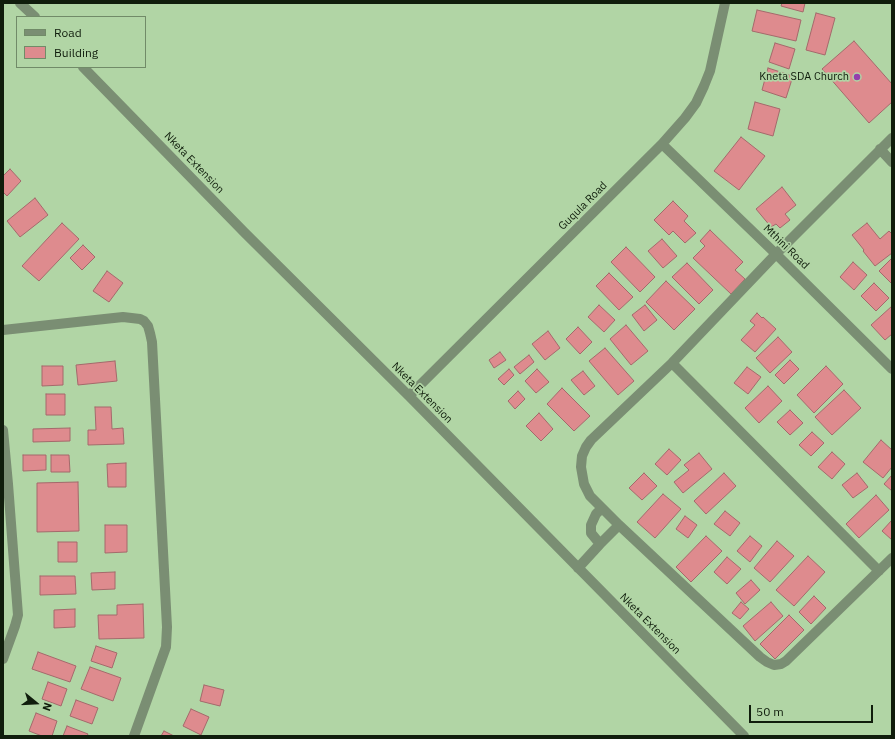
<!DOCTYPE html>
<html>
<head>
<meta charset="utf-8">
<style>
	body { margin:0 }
	#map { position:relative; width:895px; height:739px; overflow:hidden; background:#b1d5a5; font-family:"IBM Plex Sans",sans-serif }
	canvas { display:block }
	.frame { position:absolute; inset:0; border:4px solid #101d0c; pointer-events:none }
	.legend { position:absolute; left:16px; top:16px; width:130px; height:52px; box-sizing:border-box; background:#b1d5a5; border:1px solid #718b68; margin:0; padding:5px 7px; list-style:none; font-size:12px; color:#101d0c }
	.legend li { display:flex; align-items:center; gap:8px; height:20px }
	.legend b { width:20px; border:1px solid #718b68 }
	.north { position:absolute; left:16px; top:683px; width:40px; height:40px; -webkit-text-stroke:3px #b1d5a5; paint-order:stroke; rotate:108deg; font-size:11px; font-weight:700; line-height:16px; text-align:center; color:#101d0c }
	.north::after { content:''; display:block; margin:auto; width:14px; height:18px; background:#101d0c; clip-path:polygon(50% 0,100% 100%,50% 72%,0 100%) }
	.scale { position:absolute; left:749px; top:705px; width:124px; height:18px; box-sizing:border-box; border:2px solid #101d0c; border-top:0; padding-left:5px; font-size:12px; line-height:14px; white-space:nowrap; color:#101d0c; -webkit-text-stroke:3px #b1d5a5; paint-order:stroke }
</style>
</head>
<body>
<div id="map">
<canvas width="895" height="739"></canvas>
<div class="frame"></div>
<ul class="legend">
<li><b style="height:5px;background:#7a8e73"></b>Road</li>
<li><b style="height:11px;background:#de8b8e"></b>Building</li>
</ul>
<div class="north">N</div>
<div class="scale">50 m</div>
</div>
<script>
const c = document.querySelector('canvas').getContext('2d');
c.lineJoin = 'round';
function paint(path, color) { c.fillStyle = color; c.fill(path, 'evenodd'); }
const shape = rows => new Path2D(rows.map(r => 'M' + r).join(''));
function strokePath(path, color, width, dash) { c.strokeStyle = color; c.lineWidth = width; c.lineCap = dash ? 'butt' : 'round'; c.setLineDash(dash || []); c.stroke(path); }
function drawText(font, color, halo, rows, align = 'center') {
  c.font = font + ' "IBM Plex Sans",sans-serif'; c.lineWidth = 3.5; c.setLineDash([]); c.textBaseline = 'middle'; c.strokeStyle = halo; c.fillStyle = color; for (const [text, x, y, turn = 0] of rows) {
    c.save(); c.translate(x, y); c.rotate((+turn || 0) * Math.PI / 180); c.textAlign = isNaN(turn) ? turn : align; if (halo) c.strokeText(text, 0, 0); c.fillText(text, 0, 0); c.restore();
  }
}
const building = shape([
	[782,3,805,3,803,12,781,6,782,3],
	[757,10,801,20,796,41,752,31,757,10],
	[816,13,835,18,825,55,806,50,816,13],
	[854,41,892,84,892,102,869,123,822,69,854,41],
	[775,43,795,49,789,69,769,62,775,43],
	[768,68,793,76,786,98,762,90,768,68],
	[755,102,780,109,773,136,748,129,755,102],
	[741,137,765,156,739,190,714,171,741,137],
	[10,169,21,181,7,196,3,192,3,176,10,169],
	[782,187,796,205,785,214,790,220,780,228,776,224,771,227,756,209,782,187],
	[35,198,48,215,20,237,7,221,35,198],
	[673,201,688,216,684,221,696,233,685,243,673,231,669,235,654,220,673,201],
	[62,223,79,239,39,281,22,266,62,223],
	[867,223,880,239,889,231,892,234,892,253,875,266,863,251,864,250,852,235,867,223],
	[710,230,743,262,735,270,745,279,731,294,693,258,705,246,700,241,710,230],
	[662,239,677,256,663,268,648,251,662,239],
	[83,245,95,257,82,270,70,258,83,245],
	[626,247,655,277,640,292,611,262,626,247],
	[892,258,892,284,879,271,892,258],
	[853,262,867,275,854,290,840,277,853,262],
	[687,263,713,290,699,304,672,277,687,263],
	[107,271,123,283,109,302,93,291,107,271],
	[609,273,633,297,619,310,596,286,609,273],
	[666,281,695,309,674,330,646,302,666,281],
	[874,283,889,298,876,311,861,296,874,283],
	[599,305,615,320,604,332,588,317,599,305],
	[645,305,657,320,644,331,632,315,645,305],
	[892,306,892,334,885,340,871,325,892,306],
	[757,313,762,318,763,317,776,329,755,352,741,340,755,325,750,321,757,313],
	[626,325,648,351,631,365,610,339,626,325],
	[578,327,592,342,580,354,566,339,578,327],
	[548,331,560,348,545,360,532,344,548,331],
	[778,337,792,352,770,373,756,358,778,337],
	[605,348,634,381,618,395,589,361,605,348],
	[500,352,506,360,494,368,489,360,500,352],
	[529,355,534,362,520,374,514,367,529,355],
	[790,360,799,369,784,384,775,375,790,360],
	[115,361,117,381,78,385,76,365,115,361],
	[42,366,63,366,63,385,42,386,42,366],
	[826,366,843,384,814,413,797,395,826,366],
	[747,367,761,377,748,394,734,383,747,367],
	[509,369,514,375,504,385,498,379,509,369],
	[537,369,549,382,536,393,525,381,537,369],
	[583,371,595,386,584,395,571,380,583,371],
	[768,386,782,401,759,423,745,408,768,386],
	[562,388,590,416,574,431,547,404,562,388],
	[844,390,861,408,832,435,815,417,844,390],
	[518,391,525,399,515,409,508,401,518,391],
	[46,394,65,394,65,415,46,415,46,394],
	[95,407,111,407,112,429,123,428,124,444,88,445,88,430,96,430,95,407],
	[790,410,803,423,790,435,777,422,790,410],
	[539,413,553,429,541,441,526,426,539,413],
	[70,428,70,441,33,442,33,429,70,428],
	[812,432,824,443,811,456,799,445,812,432],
	[881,440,892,450,892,467,883,478,863,462,881,440],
	[669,449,681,460,667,475,655,464,669,449],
	[832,452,845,464,832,479,818,467,832,452],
	[699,453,712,469,683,493,674,482,689,470,684,465,699,453],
	[23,455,46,455,46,470,23,471,23,455],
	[51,455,69,455,70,472,51,472,51,455],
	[126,463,126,487,108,487,107,464,126,463],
	[644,473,657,486,642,500,629,488,644,473],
	[724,473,736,486,706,514,694,501,724,473],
	[857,473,868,487,853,498,842,485,857,473],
	[892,475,892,491,884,484,892,475],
	[78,482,79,531,37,532,37,483,78,482],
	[663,494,681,509,655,538,637,522,663,494],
	[876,495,889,510,859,538,846,524,876,495],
	[725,511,740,523,730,536,714,524,725,511],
	[685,516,697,525,688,538,676,529,685,516],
	[892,520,892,540,882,531,892,520],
	[105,525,127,525,127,552,105,553,105,525],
	[706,536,722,551,691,582,676,567,706,536],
	[750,536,762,546,750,562,737,551,750,536],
	[777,541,794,556,770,582,754,568,777,541],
	[58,542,77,542,77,562,58,562,58,542],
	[808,556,825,572,794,606,776,590,808,556],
	[727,557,741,569,727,584,714,572,727,557],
	[115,572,115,589,92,590,91,573,115,572],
	[40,576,75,576,76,594,40,595,40,576],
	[751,580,760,590,745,604,736,593,751,580],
	[814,596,826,608,811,624,799,612,814,596],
	[741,602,749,609,740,619,732,613,741,602],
	[771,602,783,616,755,641,743,626,771,602],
	[143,604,144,638,99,639,98,615,117,615,117,605,143,604],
	[75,609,75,627,54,628,54,610,75,609],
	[789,615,804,630,775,659,760,644,789,615],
	[96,646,117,653,112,668,91,661,96,646],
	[38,652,76,666,70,682,32,669,38,652],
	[90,667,121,678,113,701,81,689,90,667],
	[48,682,67,689,61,706,42,699,48,682],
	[204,685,224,690,220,706,200,701,204,685],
	[76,700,98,708,92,724,70,716,76,700],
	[191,709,209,717,201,735,183,726,191,709],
	[36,713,57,721,52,736,42,736,29,731,36,713],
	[67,726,88,734,87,736,63,736,67,726],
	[164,731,174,736,161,736,164,731]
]);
paint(building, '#de8b8e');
strokePath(building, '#a4696b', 1);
strokePath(shape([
	[20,3,35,17],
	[83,67,244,232,409,396,744,736],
	[892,138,776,254,672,363,591,440,586,447,582,456,581,467,584,484,590,496,619,525,760,657,767,662,774,665,781,664,786,661,892,558],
	[662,144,776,254,892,369],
	[880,149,892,162],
	[3,330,123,317,140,319,144,321,148,326,150,333,152,342,167,627,166,647,134,736],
	[672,363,879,571],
	[409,396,662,144,685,118,696,103,704,86,710,71,725,3],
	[3,430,8,484,18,615,15,626,3,659],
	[600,544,591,533,591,525,596,514,602,508],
	[578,568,600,544,619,525]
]), '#7a8e73', 10);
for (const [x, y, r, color] of [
	[857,77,4,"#943fad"]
]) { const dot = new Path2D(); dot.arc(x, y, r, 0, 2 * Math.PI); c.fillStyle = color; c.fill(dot); strokePath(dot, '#b1d5a5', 1.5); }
drawText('11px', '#101d0c', '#b1d5a5', [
	["Kneta SDA Church",849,77]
], 'right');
drawText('11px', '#101d0c', '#b1d5a5', [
	["Nketa Extension",194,163,46],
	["Guqula Road",583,206,-45],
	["Mthini Road",786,247,44],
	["Nketa Extension",422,393,45],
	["Nketa Extension",650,624,45]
]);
</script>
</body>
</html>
